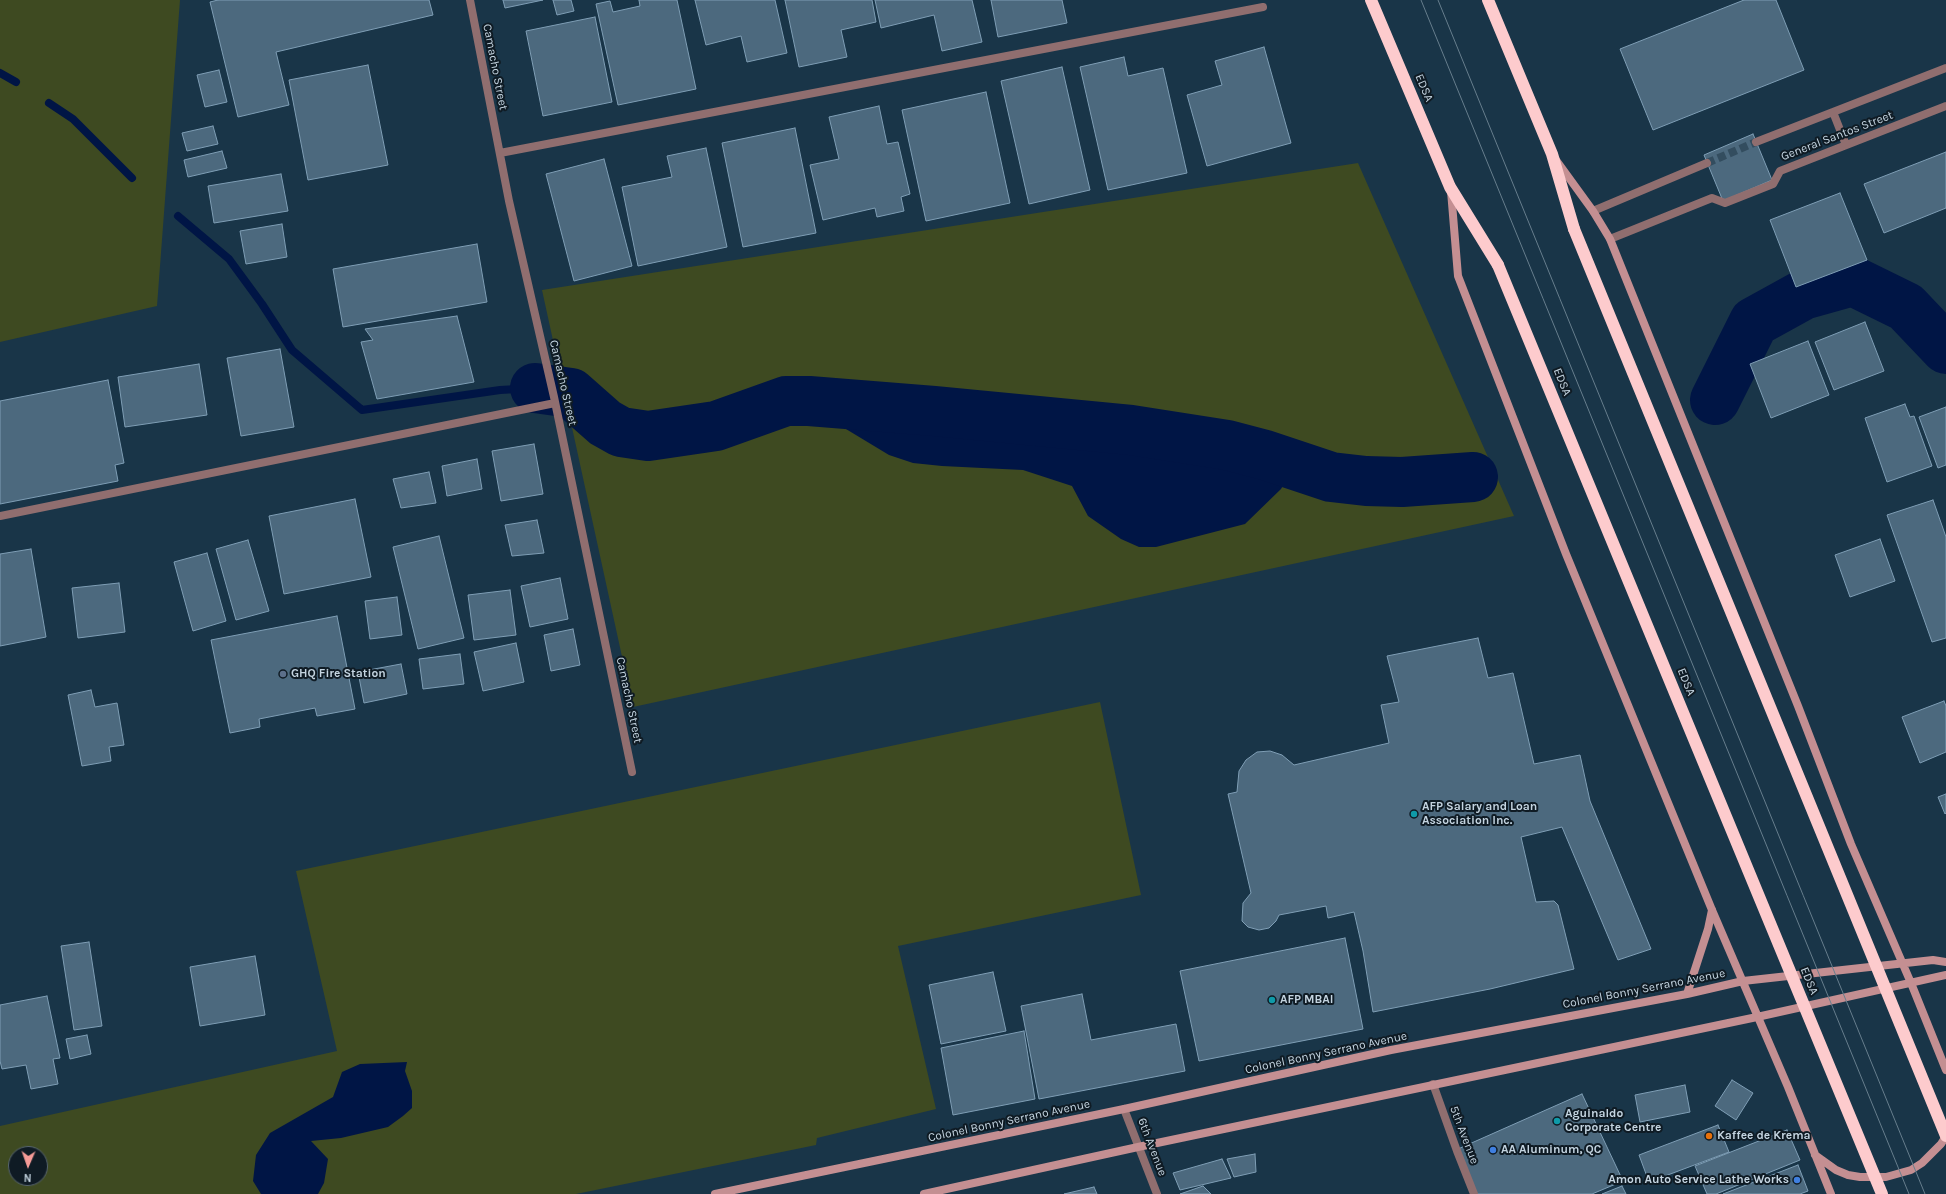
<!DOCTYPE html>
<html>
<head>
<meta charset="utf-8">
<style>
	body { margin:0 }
	#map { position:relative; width:1946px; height:1194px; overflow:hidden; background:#193548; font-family:Karla,sans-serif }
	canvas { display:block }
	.north { position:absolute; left:8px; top:1146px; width:40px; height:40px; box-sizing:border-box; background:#0f1b24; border:1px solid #57656f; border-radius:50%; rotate:182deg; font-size:11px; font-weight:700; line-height:16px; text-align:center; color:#c4d4e0 }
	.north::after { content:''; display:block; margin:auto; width:14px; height:18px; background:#f59b97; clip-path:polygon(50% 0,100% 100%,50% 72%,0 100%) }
</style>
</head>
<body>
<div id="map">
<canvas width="1946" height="1194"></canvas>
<div class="north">N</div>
</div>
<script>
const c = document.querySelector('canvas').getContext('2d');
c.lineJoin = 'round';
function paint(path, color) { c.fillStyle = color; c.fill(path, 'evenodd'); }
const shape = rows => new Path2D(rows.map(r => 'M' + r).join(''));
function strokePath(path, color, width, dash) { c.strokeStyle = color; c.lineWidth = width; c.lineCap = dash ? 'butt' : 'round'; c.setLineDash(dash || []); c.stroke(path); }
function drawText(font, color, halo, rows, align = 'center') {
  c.font = font + ' Karla,sans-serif'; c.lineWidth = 4; c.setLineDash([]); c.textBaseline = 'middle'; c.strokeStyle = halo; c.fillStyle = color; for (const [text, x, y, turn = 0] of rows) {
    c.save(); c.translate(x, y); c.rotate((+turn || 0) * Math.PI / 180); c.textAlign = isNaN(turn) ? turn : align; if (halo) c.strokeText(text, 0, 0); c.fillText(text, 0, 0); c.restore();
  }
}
paint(shape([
	[0,0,180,0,157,306,0,342],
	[1358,163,1514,516,633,707,542,290],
	[1100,702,1141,895,898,946,936,1109,817,1138,816,1145,576,1194,0,1194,0,1126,337,1051,296,871],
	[16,1154,40,1154,40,1178,16,1178]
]), '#3e4a21');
paint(shape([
	[818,409,985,422,1138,438,1238,454,1280,466,1288,477,1281,489,1245,524,1156,547,1139,547,1121,539,1088,516,1072,486,1023,470,942,466,913,463,889,455,836,423],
	[407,1062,405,1071,412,1091,412,1108,403,1116,388,1127,341,1138,311,1141,328,1159,324,1183,318,1194,261,1194,253,1181,256,1155,270,1133,333,1097,342,1072,360,1064]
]), '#001545');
strokePath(shape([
	[0,73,16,82],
	[49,103,73,119,132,178],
	[178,216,229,259,262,304,292,350,362,410,500,390,535,388]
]), '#001545', 8);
strokePath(shape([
	[535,388,571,393,605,423,621,432,648,436,716,426,786,401,809,401,934,411,1131,430,1227,445,1265,455,1331,477,1366,481,1402,482,1473,477],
	[1715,400,1754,322,1803,295,1853,281,1906,307,1946,349]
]), '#001545', 50);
const building = shape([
	[218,0,429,0,433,15,276,52,289,105,238,117,210,2,218,0],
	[503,0,543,0,505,8,503,0],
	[553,0,571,0,574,11,557,15,553,0],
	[639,0,677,0,696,89,618,105,596,4,610,1,613,12,640,6,639,0],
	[695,0,775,0,787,53,747,62,741,36,706,45,695,0],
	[785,0,872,0,876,22,841,30,847,57,799,67,785,0],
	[875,0,972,0,982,42,942,51,934,15,881,28,875,0],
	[991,0,1062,0,1067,23,998,37,991,0],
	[1744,0,1776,0,1804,70,1653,130,1620,49,1744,0],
	[595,17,612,102,543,116,526,31,595,17],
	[1264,47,1291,143,1207,166,1187,95,1222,85,1215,61,1264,47],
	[1124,57,1128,76,1163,68,1187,173,1108,190,1080,67,1124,57],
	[368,65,388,165,308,180,289,80,368,65],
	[1062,67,1090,190,1029,204,1001,81,1062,67],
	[219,70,227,102,205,107,197,75,219,70],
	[986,92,1010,203,926,221,902,110,986,92],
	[879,106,887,144,898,142,910,194,901,197,904,211,877,217,875,208,823,220,810,165,839,159,829,117,879,106],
	[213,126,218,144,187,151,182,133,213,126],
	[795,128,816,233,743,247,722,143,795,128],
	[1753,134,1772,180,1723,201,1704,155,1753,134],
	[706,148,727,247,638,266,622,187,672,177,667,156,706,148],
	[222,151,227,168,188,177,184,160,222,151],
	[1946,152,1946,208,1884,233,1864,184,1946,152],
	[604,159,632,266,574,281,546,174,604,159],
	[281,174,288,211,214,223,208,186,281,174],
	[1840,193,1867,260,1796,287,1770,220,1840,193],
	[282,224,287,257,246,264,240,231,282,224],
	[477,244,487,302,343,327,333,269,477,244],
	[457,316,474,382,377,399,361,342,373,340,365,329,457,316],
	[1865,322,1884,371,1834,390,1815,342,1865,322],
	[1808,341,1829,395,1771,418,1750,364,1808,341],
	[280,349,294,427,241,436,227,358,280,349],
	[199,364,207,415,125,427,118,377,199,364],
	[108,380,124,463,115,465,118,481,0,504,0,401,108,380],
	[1905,404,1910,417,1914,416,1932,466,1887,482,1865,418,1905,404],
	[1946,407,1946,465,1938,468,1919,417,1946,407],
	[534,444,543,494,501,501,492,451,534,444],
	[477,459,482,489,447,496,442,466,477,459],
	[429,472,436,503,401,508,393,479,429,472],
	[355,499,371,577,284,594,269,516,355,499],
	[1933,500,1946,537,1946,638,1932,642,1887,515,1933,500],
	[537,520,544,553,512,556,505,525,537,520],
	[439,536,464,638,418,649,393,547,439,536],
	[1880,539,1895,581,1850,597,1835,555,1880,539],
	[248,540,269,611,236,620,216,549,248,540],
	[31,549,46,637,0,646,0,554,31,549],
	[207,553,226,621,193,631,174,562,207,553],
	[560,578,568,619,530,627,521,586,560,578],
	[119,583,125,632,78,638,72,588,119,583],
	[510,590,516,635,474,640,468,595,510,590],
	[397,597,402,635,370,639,365,601,397,597],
	[337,616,355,709,317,716,315,708,259,719,260,727,230,733,211,640,337,616],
	[573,629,580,665,551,671,544,635,573,629],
	[1478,638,1488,678,1513,673,1534,764,1580,755,1590,801,1651,949,1618,960,1562,827,1521,837,1536,902,1554,901,1558,905,1574,969,1490,989,1373,1012,1363,951,1354,912,1328,918,1326,906,1279,915,1276,921,1269,928,1259,930,1248,927,1242,921,1243,903,1251,893,1228,794,1237,792,1239,771,1246,760,1257,752,1270,751,1282,755,1294,765,1389,743,1381,705,1399,702,1387,656,1478,638],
	[516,643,524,682,483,691,474,652,516,643],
	[460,654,464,684,423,689,419,659,460,654],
	[401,664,407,694,364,703,358,672,401,664],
	[91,690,95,707,117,703,124,745,109,747,111,761,82,766,68,695,91,690],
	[1944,701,1946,706,1946,752,1920,763,1902,717,1944,701],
	[1946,794,1946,813,1945,814,1938,797,1946,794],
	[1345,938,1363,1029,1199,1061,1180,971,1345,938],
	[89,942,102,1026,74,1030,61,946,89,942],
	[255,956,265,1015,200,1026,190,967,255,956],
	[993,972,1006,1031,941,1044,929,985,993,972],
	[1082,994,1091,1040,1176,1024,1185,1071,1039,1099,1021,1006,1082,994],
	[47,996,60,1058,53,1059,58,1084,31,1089,26,1065,2,1069,0,1061,0,1005,47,996],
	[1024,1031,1035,1099,953,1115,941,1048,1024,1031],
	[87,1035,91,1054,70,1059,66,1039,87,1035],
	[1732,1080,1753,1093,1736,1120,1715,1106,1732,1080],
	[1685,1085,1690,1112,1640,1122,1635,1095,1685,1085],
	[1582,1094,1623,1181,1592,1194,1477,1194,1458,1149,1582,1094],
	[1718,1125,1729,1152,1649,1182,1639,1155,1718,1125],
	[1787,1130,1800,1160,1716,1194,1707,1194,1695,1166,1787,1130],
	[1255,1154,1256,1172,1234,1177,1227,1159,1255,1154],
	[1222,1159,1231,1178,1180,1190,1173,1173,1222,1159],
	[1798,1165,1808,1191,1800,1194,1723,1194,1798,1165],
	[1203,1186,1211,1194,1180,1194,1203,1186],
	[1622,1186,1626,1194,1602,1194,1622,1186],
	[1094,1187,1097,1194,1064,1194,1094,1187]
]);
paint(building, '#4c697e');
strokePath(building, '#7f9eb5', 1);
strokePath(shape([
	[1707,163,1756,142]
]), '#334d5f', 8, [8, 4]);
strokePath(shape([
	[470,0,509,201,554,397,632,772],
	[1833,112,1846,145],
	[1756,142,1946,68],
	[500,153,1263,7],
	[1593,211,1707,163],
	[1610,239,1712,198,1725,203,1773,184,1780,171,1946,106],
	[0,516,555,403],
	[1433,1084,1457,1151,1474,1194],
	[1124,1109,1157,1194]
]), '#906e6f', 8);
strokePath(shape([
	[1556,160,1593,211,1610,239,1798,706,1851,844,1911,983,1946,1070],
	[1451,191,1458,276,1566,554,1712,910,1788,1087,1831,1194],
	[1687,994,1708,929,1712,910],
	[1815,1155,1836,1170,1848,1175,1860,1177,1886,1177,1911,1170,1922,1163,1941,1144,1946,1136],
	[715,1194,1124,1109,1391,1050,1687,994,1743,981,1933,960,1946,962],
	[924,1194,1138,1147,1757,1017,1946,975]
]), '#c48f92', 8);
strokePath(shape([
	[1371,0,1450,187,1498,265],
	[1488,0,1552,154,1574,229]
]), '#fdcbcd', 12);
strokePath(shape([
	[1421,0,1909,1194],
	[1438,0,1925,1194]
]), '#677e8d', 1);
strokePath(shape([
	[1574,229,1946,1136],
	[1498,265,1882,1194]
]), '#fdcbcd', 12);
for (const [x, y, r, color] of [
	[283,674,4,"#5c6f8a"],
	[1414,814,4,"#0f9aa8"],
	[1272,1000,4,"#0f9aa8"],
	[1557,1121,4,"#0f9aa8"],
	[1709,1136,4,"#e8710a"],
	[1493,1150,4,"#3f7fe0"],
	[1797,1180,4,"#3f7fe0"]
]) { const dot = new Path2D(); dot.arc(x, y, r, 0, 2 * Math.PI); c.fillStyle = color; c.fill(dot); strokePath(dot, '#0f1b24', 1.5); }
drawText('12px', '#c4d4e0', '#0f1b24', [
	["Camacho Street",495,67,79],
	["EDSA",1424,88,67],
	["General Santos Street",1837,136,-21],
	["EDSA",1562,382,68],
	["Camacho Street",563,383,77],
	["EDSA",1686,682,68],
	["Camacho Street",629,700,78],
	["EDSA",1809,981,68],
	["Colonel Bonny Serrano Avenue",1644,989,-11],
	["Colonel Bonny Serrano Avenue",1326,1053,-12],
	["Colonel Bonny Serrano Avenue",1009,1121,-12],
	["5th Avenue",1464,1135,69],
	["6th Avenue",1152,1147,69]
]);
drawText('bold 12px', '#c4d4e0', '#0f1b24', [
	["GHQ Fire Station",291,674],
	["AFP Salary and Loan",1422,807],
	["Association Inc.",1422,821],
	["AFP MBAI",1280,1000],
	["Aguinaldo",1565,1114],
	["Corporate Centre",1565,1128],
	["Kaffee de Krema",1717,1136],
	["AA Aluminum, QC",1501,1150],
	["Amon Auto Service Lathe Works",1789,1180,"right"]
], 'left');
</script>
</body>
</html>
